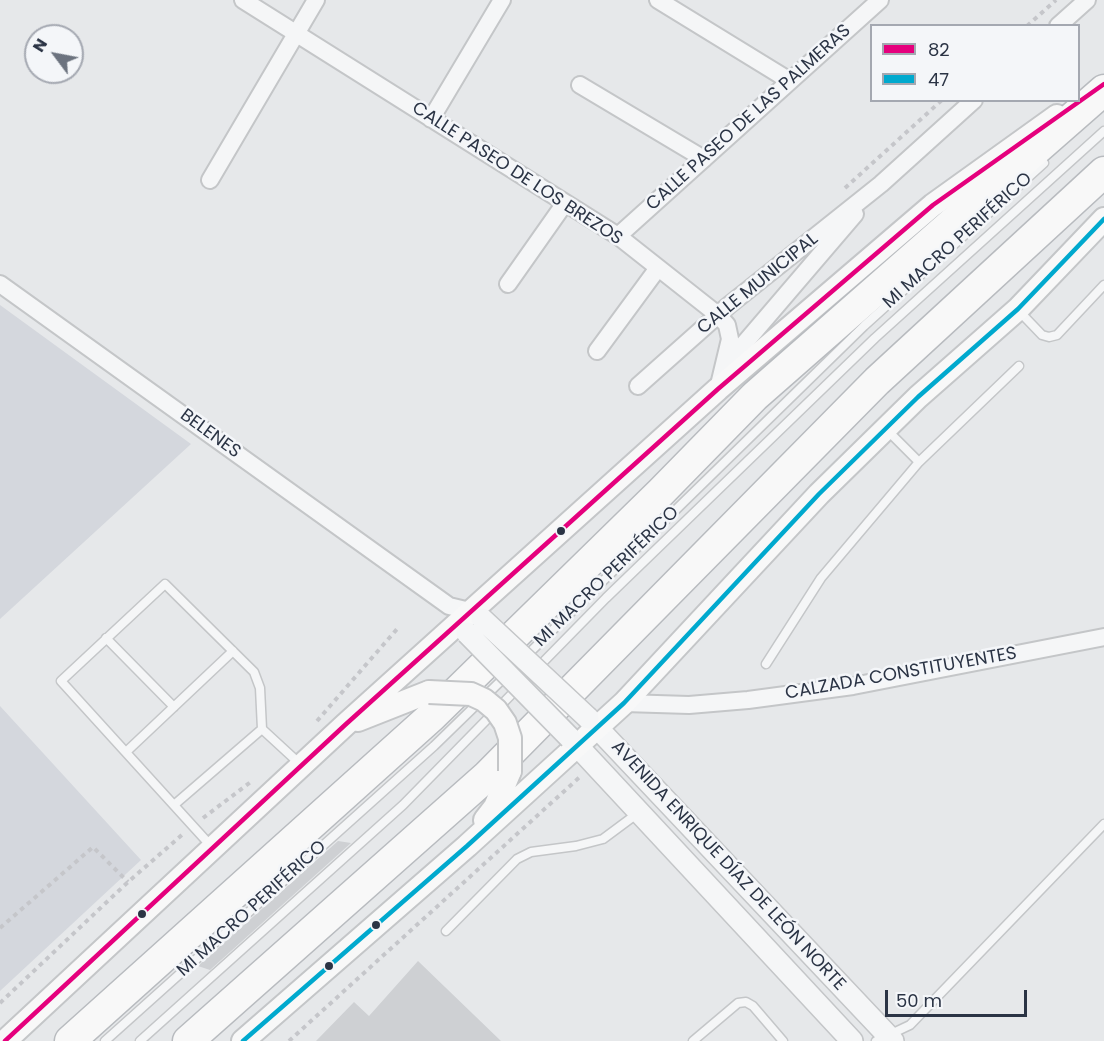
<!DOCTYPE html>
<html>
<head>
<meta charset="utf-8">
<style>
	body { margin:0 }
	#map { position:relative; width:1104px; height:1041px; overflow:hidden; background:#e6e8ea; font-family:Poppins,sans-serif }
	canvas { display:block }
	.legend { position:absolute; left:870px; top:24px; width:210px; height:78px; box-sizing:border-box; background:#f4f6f9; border:2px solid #a4a8b1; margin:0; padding:8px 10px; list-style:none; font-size:18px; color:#2b3445 }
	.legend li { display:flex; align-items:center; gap:12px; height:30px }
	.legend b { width:30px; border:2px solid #a4a8b1 }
	.north { position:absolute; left:24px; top:24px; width:60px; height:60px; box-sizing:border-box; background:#f4f6f9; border:2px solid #a4a8b1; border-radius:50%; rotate:302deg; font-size:16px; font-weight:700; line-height:24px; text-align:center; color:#2b3445 }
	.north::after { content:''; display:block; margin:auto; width:21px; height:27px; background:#6c737f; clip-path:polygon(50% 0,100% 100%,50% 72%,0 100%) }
	.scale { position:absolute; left:885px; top:990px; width:142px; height:27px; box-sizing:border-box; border:3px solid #2b3445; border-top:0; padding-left:8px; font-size:18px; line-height:21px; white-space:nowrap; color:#2b3445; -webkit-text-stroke:4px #f4f6f9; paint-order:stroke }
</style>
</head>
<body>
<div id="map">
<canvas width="1104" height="1041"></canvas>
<ul class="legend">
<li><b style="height:8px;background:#e5007d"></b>82</li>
<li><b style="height:8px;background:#00a9ce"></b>47</li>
</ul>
<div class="north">N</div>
<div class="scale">50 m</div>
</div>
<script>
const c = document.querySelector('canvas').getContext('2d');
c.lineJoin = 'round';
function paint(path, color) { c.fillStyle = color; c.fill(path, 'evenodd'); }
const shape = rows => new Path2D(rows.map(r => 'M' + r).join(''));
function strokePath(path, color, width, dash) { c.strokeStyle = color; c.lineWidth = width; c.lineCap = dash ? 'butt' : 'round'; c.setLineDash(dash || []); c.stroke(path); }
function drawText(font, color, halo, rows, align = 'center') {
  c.font = font + ' Poppins,sans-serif'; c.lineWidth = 5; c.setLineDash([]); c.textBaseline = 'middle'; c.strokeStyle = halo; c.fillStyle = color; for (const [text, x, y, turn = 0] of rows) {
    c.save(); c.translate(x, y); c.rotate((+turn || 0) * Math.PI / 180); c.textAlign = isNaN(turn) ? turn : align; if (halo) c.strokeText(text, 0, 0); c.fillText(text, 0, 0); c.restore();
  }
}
paint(shape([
	[0,305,191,444,0,619],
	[0,706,141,860,0,991]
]), '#d4d7dd');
paint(shape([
	[338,841,351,843,210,970,198,966],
	[418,961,501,1041,316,1041,354,1002,369,1016]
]), '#ced0d3');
const service = shape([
	[1018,310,1042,335,1049,337,1057,335,1104,285],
	[919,462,1019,366],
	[106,638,174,707],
	[523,659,864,326,1044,163],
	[766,664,821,578,919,462,886,429],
	[262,729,300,764],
	[126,752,233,651],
	[174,805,262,729,260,688,254,672,165,584,61,681,211,846],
	[446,931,517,859,531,852,576,846,603,839,638,813],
	[105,1041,434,746,508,674],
	[140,1041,403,805,606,598,875,338,1104,131],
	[693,1041,738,1003,746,1002,753,1006,783,1041],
	[876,1041,910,1025,1104,824]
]);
const minor = shape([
	[243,0,618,236,718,315,727,325,730,339,718,389],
	[658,0,790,81],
	[1058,26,1087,0],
	[580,85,704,159],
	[431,119,502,0],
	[210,180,316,0],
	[618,236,880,0],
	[0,284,449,606,474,612],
	[508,284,565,203],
	[597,351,658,268],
	[725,366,855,214],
	[638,386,728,306,881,184,974,100],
	[624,703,689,705,748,700,853,686,1104,637]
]);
const tertiary = shape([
	[588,718,893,1041],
	[570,738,852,1041]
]);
const secondary = shape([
	[358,720,429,692],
	[485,820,495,807,510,771],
	[5,1041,345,725,718,389,933,205,1057,116],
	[243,1041,467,846,624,703,819,494,918,397,1018,309,1104,219]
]);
const motorway = shape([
	[70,1041,432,716,661,492,755,396,1104,90],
	[188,1041,487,776,877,381,1104,172]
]);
strokePath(service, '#c4c6c8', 11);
strokePath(minor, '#c4c6c8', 20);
strokePath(tertiary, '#c4c6c8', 24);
strokePath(secondary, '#c4c6c8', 26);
strokePath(motorway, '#b8bbbf', 33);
strokePath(shape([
	[1027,26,1056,0],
	[845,188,942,100],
	[317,721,397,629],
	[203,818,252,781],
	[0,928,93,847,128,882],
	[0,1003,128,882,183,834],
	[289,1041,582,775]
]), '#c5c6ca', 4, [4.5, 4.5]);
strokePath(service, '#f5f6f7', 8);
strokePath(minor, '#f5f6f7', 16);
strokePath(tertiary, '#f5f6f7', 21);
strokePath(secondary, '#f8f8f8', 22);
strokePath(motorway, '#f8f8f8', 30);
const tertiaryBridge = shape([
	[482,619,588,718],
	[467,633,570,738]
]);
const secondaryBridge = shape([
	[429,692,471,694,484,700,496,710,505,723,510,738,510,771]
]);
strokePath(tertiaryBridge, '#c4c6c8', 24, []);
strokePath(secondaryBridge, '#c4c6c8', 26, []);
strokePath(tertiaryBridge, '#f5f6f7', 21);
strokePath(secondaryBridge, '#f8f8f8', 22);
strokePath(shape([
	[5,1041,345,725,718,389,933,205,1104,84]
]), '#e5007d', 4.5);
strokePath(shape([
	[243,1041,467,846,624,703,819,494,918,397,1018,309,1104,219]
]), '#00a9ce', 4.5);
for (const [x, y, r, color] of [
	[561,531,5,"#2b3445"],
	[142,914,5,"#2b3445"],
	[376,925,5,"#2b3445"],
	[329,966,5,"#2b3445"]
]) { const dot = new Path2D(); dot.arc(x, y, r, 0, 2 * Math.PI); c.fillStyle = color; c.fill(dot); strokePath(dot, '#f4f6f9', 2); }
drawText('18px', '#2b3445', '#f4f6f9', [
	["CALLE PASEO DE LAS PALMERAS",749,118,-42],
	["CALLE PASEO DE LOS BREZOS",517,174,33],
	["MI MACRO PERIFÉRICO",958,241,-42],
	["CALLE MUNICIPAL",758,284,-39],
	["BELENES",210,434,36],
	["MI MACRO PERIFÉRICO",607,577,-44],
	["CALZADA CONSTITUYENTES",901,674,-10],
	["AVENIDA ENRIQUE DÍAZ DE LEÓN NORTE",728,866,47],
	["MI MACRO PERIFÉRICO",252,909,-42]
]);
</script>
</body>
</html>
